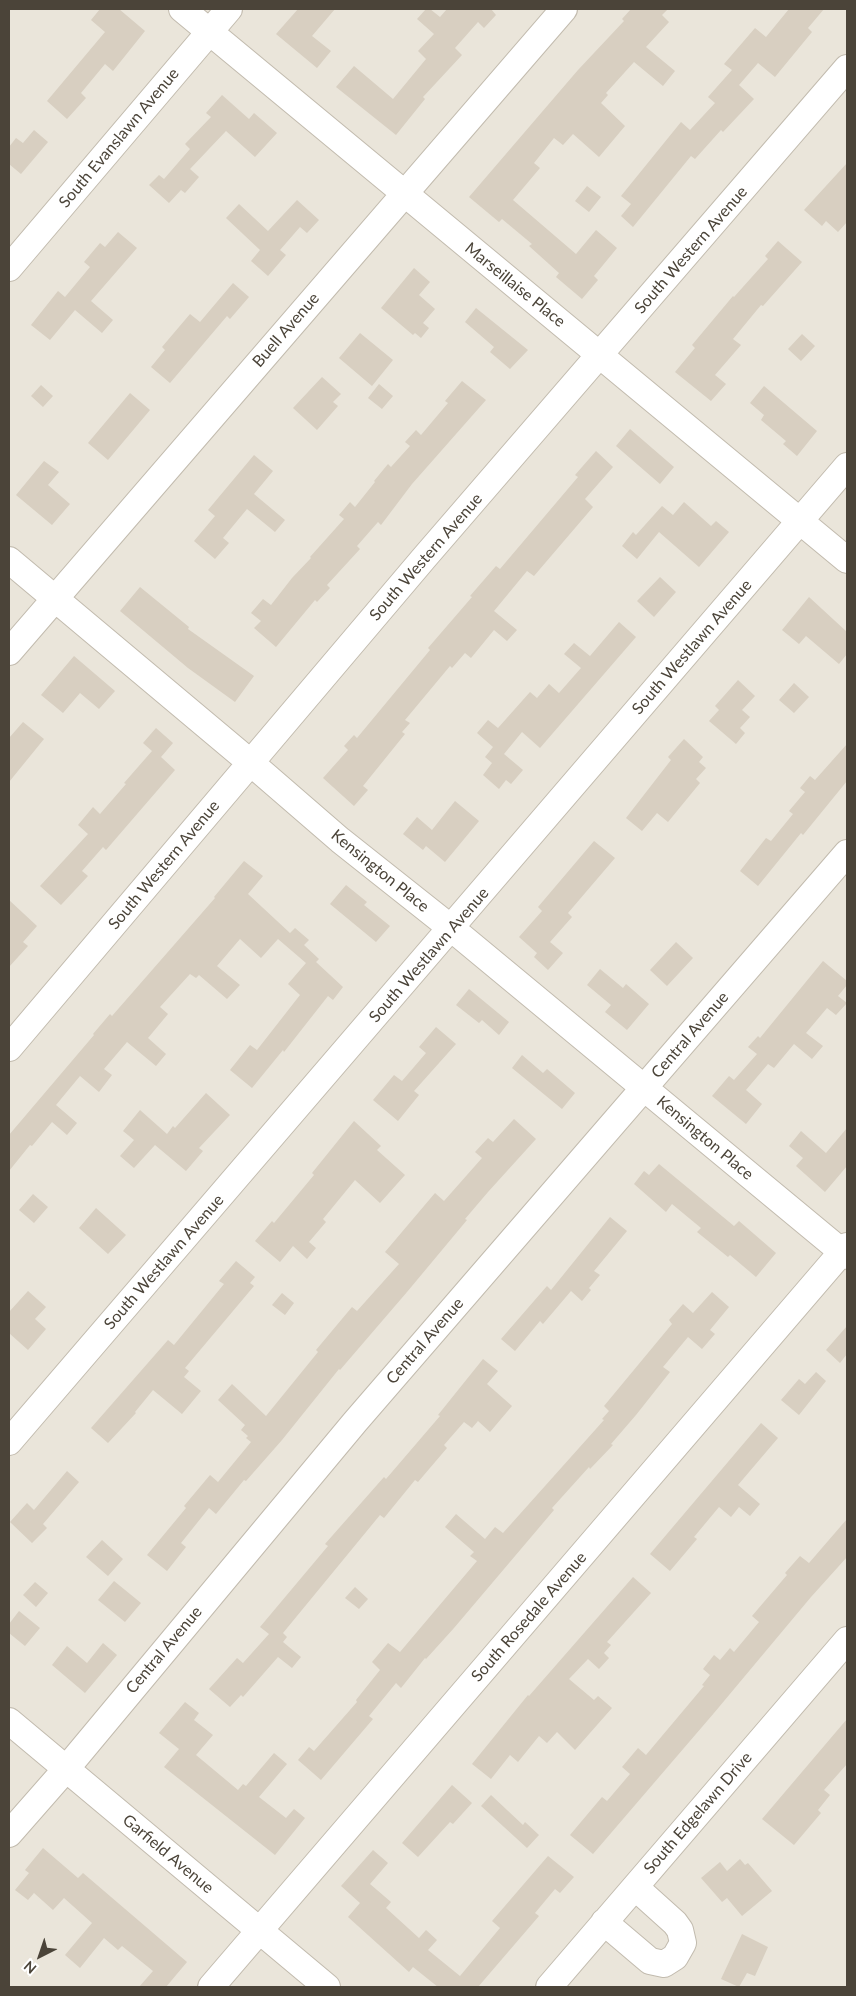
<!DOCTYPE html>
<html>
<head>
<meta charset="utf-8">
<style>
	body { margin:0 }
	#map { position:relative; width:856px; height:1996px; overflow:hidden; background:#f6f3ec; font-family:Lato,sans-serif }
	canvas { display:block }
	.frame { position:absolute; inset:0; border:10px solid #4b4439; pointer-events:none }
	.north { position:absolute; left:15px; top:1931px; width:50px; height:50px; -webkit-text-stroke:4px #fff; paint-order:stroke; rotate:221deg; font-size:14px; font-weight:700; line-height:20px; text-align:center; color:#4b4439 }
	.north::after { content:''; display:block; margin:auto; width:18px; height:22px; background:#4b4439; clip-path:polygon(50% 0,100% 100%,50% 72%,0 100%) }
</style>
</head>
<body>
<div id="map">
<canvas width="856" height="1996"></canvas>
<div class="frame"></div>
<div class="north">N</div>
</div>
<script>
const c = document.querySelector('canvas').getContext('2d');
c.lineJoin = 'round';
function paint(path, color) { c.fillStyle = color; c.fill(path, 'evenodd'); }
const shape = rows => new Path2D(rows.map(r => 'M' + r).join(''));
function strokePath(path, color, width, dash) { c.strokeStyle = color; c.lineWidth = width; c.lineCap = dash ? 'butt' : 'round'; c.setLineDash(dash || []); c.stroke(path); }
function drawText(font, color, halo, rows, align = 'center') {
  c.font = font + ' Lato,sans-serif'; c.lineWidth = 4; c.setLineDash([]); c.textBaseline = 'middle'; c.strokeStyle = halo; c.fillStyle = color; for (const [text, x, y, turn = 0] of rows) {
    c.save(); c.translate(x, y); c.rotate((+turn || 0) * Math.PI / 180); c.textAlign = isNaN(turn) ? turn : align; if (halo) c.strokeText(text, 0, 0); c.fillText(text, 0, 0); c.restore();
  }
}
paint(shape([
	[9,9,847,9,847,1987,9,1987]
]), '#eae5da');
paint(shape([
	[100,9,119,9,145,31,113,71,105,64,81,93,86,98,67,119,47,101,105,32,91,20],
	[298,9,335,9,312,36,331,51,317,68,276,34],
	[426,9,430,9,440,17,447,9,491,9,496,15,484,28,478,22,455,48,462,55,423,97,425,99,396,135,336,87,354,66,393,99,426,59,418,51,434,34,417,19],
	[631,9,668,9,662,15,669,22,646,47,675,71,663,86,634,62,606,93,608,95,601,103,625,126,599,157,573,134,563,145,554,138,534,163,540,168,513,200,576,254,596,230,617,248,594,276,598,280,582,299,556,277,559,273,529,246,532,244,502,219,499,222,469,197,578,70,624,21,622,19],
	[789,9,824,9,808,28,812,32,775,77,758,63,739,85,754,99,723,132,721,130,695,159,691,156,633,227,621,216,631,204,621,196,681,122,690,130,715,103,708,97,732,70,724,64,755,28,766,37],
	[222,95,249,119,254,113,277,133,255,157,226,131,190,169,199,177,185,193,181,190,169,203,149,185,159,175,164,179,190,149,185,144,211,117,206,113],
	[34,130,48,142,21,174,9,164,9,147,16,138,23,143],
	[847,163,847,222,838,232,826,221,822,226,804,210],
	[587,186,601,197,589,212,575,201],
	[297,200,319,220,307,233,300,227,280,250,286,255,268,276,251,261,260,250,226,218,239,204,268,231],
	[118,232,137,248,91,301,113,320,102,333,75,310,50,340,31,325,58,291,65,297,90,267,84,262,100,243,105,247],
	[778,241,802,262,763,306,761,305,733,339,741,345,715,375,726,384,711,401,675,372,695,348,692,345,733,296,734,297,768,259,765,256],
	[414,268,430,282,419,295,435,309,423,323,429,328,421,338,415,333,413,335,381,308],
	[233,283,249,297,230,319,227,316,170,383,151,367,165,350,162,347,190,314,200,322],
	[476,308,528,350,510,369,490,352,494,347,465,322],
	[360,333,393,360,372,386,339,358],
	[802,334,815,346,801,361,788,349],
	[322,377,341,394,333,402,338,406,317,430,293,408],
	[462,381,486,400,412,484,381,525,378,522,357,546,360,549,327,585,330,588,317,602,315,600,276,647,254,628,261,621,251,613,263,599,271,605,292,578,311,558,310,557,344,519,339,515,350,502,355,507,375,482,374,481,388,464,391,467,410,446,405,442,416,430,421,435,448,403,445,401],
	[379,384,393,396,382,409,368,398],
	[41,385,53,396,43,407,31,396],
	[764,386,817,431,797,456,783,444,786,441,761,420,764,415,750,403],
	[130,393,150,410,108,460,88,443],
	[630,429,674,467,660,484,616,446],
	[596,451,613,467,585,499,593,507,534,576,527,571,494,611,517,630,507,641,494,630,471,658,465,653,452,668,450,666,405,720,410,723,402,732,405,734,363,786,368,790,354,806,323,778,348,750,344,746,354,735,357,738,430,650,428,648,472,597,470,596,496,566,500,569,578,477,575,475],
	[254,455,273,471,254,494,285,520,275,532,247,509,223,538,229,543,215,559,194,541,215,516,208,510],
	[44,461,59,472,48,485,70,504,52,525,16,495],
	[684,502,711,526,716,521,729,532,699,567,659,532,637,559,622,546,633,532,636,535,662,506,673,515],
	[660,577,676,592,654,617,637,601],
	[140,587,189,627,188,629,254,676,235,702,188,668,120,611],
	[809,597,847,632,847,654,839,664,806,636,799,644,782,630],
	[619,622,636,637,540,748,522,732,504,754,523,770,511,784,506,780,499,789,483,775,492,763,485,757,493,747,477,733,488,720,498,728,530,692,537,698,549,684,559,693,581,668,564,654,574,643,590,656],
	[74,656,115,691,99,709,80,693,63,713,41,695],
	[738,680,755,696,742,710,750,717,740,728,745,733,736,744,709,721,719,710,715,706],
	[794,683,809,697,794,713,779,700],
	[23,722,44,739,9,782,9,738],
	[156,728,173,743,161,757,175,770,106,850,103,847,82,871,88,876,61,905,40,886,88,834,78,825,93,807,100,814,126,784,124,783,152,751,143,743],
	[684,739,703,757,699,762,706,768,696,779,700,783,668,822,657,813,642,831,626,818,671,760,668,757],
	[847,744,847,781,803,835,801,833,758,886,740,871,766,838,771,841,793,814,789,811,805,792,800,788,810,776,815,780],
	[455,801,479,821,445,862,426,846,423,850,403,834,417,817,432,830],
	[594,841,615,858,568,913,572,917,550,942,563,953,548,970,534,957,537,953,519,937,542,911,538,907],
	[244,861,263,876,248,894,290,933,295,928,309,940,304,945,319,959,316,962,343,987,333,1000,328,996,284,1052,283,1050,252,1088,230,1070,250,1045,257,1050,300,995,288,984,306,963,278,939,261,958,240,939,217,966,240,985,227,999,199,975,196,978,190,974,160,1007,168,1014,148,1038,166,1054,156,1066,127,1042,104,1069,112,1075,99,1092,80,1076,56,1105,77,1123,67,1135,52,1122,32,1146,30,1145,9,1171,9,1135,94,1035,93,1034,110,1014,112,1016,215,898,214,897],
	[346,885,367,902,364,905,390,926,376,942,330,904],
	[9,900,37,926,23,942,28,946,9,967],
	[676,942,693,958,667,986,650,970],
	[823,961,847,981,847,985,838,996,847,1003,836,1015,827,1008,806,1033,823,1046,812,1059,794,1044,774,1068,768,1064,746,1090,762,1104,746,1124,712,1096,729,1076,734,1080,757,1054,748,1047,758,1036,760,1038],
	[600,969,623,988,626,984,649,1004,627,1030,605,1012,611,1005,587,985],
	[469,989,509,1022,499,1035,482,1020,479,1023,456,1005],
	[436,1027,456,1044,414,1091,419,1095,398,1121,373,1100,394,1075,402,1081,426,1053,419,1047],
	[522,1055,543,1073,547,1069,575,1093,562,1109,512,1068],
	[206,1093,230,1115,199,1148,203,1151,186,1171,155,1145,134,1168,120,1156,134,1140,123,1131,140,1110,167,1134,173,1126,175,1128],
	[514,1119,536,1139,488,1192,465,1219,467,1220,407,1292,340,1370,339,1369,282,1440,246,1481,244,1480,216,1514,209,1508,181,1543,186,1547,167,1571,147,1555,186,1508,184,1506,210,1475,218,1482,251,1442,246,1438,248,1436,241,1430,245,1425,218,1400,232,1384,266,1416,318,1352,316,1350,352,1307,357,1311,399,1264,385,1252,435,1193,444,1201,482,1158,475,1152,488,1138,493,1142],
	[354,1121,381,1146,377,1150,405,1175,380,1203,355,1180,323,1219,326,1222,309,1242,316,1248,307,1259,293,1246,280,1262,255,1241,272,1221,274,1223,314,1175,312,1173],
	[847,1128,847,1166,825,1192,796,1166,803,1158,789,1146,801,1131,826,1153],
	[659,1164,734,1226,739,1221,776,1253,756,1277,730,1255,728,1257,697,1232,701,1228,672,1204,666,1212,634,1184,644,1171,649,1175],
	[33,1194,48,1207,34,1223,19,1210],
	[96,1208,126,1235,108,1254,79,1228],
	[610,1217,627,1231,594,1271,600,1275,589,1288,591,1290,582,1301,571,1291,543,1324,540,1321,515,1351,501,1339,547,1286,551,1290],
	[236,1261,255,1277,250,1283,254,1286,185,1368,189,1371,184,1377,201,1391,182,1414,153,1390,135,1412,136,1413,108,1443,91,1428,168,1340,174,1345,224,1284,219,1281],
	[28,1291,46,1307,35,1319,46,1329,28,1350,9,1333,9,1312],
	[712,1292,729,1307,710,1330,715,1334,702,1349,688,1337,663,1367,670,1372,636,1415,611,1444,613,1445,590,1469,589,1467,552,1508,554,1510,454,1628,426,1659,425,1658,401,1688,396,1683,369,1716,373,1719,321,1780,298,1760,309,1747,314,1751,357,1702,356,1700,380,1670,372,1662,388,1643,400,1652,477,1561,470,1556,474,1552,445,1527,456,1514,485,1539,495,1527,503,1533,604,1420,602,1419,609,1411,604,1406,672,1324,669,1320,683,1304,693,1313],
	[282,1293,294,1303,285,1315,272,1305],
	[847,1326,847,1354,840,1363,826,1350],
	[483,1359,498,1371,487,1384,512,1406,490,1432,478,1421,472,1428,464,1422,444,1445,447,1448,418,1482,415,1480,384,1518,380,1515,283,1633,287,1637,283,1642,301,1657,292,1668,278,1657,243,1697,241,1695,230,1707,209,1689,237,1658,243,1663,269,1634,260,1627,328,1546,325,1544,384,1477,386,1479,440,1416,438,1415],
	[816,1372,826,1381,799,1415,781,1400,799,1379,805,1384],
	[761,1423,778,1438,738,1485,760,1504,750,1516,739,1507,731,1517,719,1507,694,1537,697,1539,670,1571,650,1554],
	[67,1471,79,1482,43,1524,47,1528,32,1543,10,1522,27,1503,34,1510],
	[847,1519,847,1557,811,1597,714,1713,593,1854,570,1835,602,1797,607,1801,630,1774,622,1767,638,1748,646,1755,704,1686,702,1685,710,1675,703,1669,714,1655,720,1660,730,1648,734,1652,759,1622,752,1616,787,1575,785,1573,800,1556,809,1563],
	[102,1540,123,1559,108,1576,86,1557],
	[633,1577,651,1593,607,1642,611,1645,604,1653,609,1658,599,1669,588,1659,569,1679,594,1700,598,1696,612,1708,575,1750,557,1732,547,1743,539,1736,518,1762,510,1755,491,1779,472,1764,528,1695,529,1696],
	[114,1581,141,1603,125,1622,98,1600],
	[35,1582,48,1593,36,1607,23,1595],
	[355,1587,368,1599,359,1609,345,1598],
	[19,1611,40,1628,25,1646,9,1633,9,1624],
	[103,1643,117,1655,85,1693,52,1665,67,1646,87,1663],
	[185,1702,199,1713,194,1720,213,1735,196,1755,238,1790,243,1784,246,1786,274,1753,287,1764,259,1797,286,1818,294,1809,305,1818,275,1855,164,1767,179,1749,159,1733],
	[847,1719,847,1764,824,1790,830,1795,818,1810,821,1813,794,1845,762,1819],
	[452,1785,472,1803,453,1824,450,1822,418,1857,402,1843],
	[491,1795,523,1825,525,1822,539,1835,527,1848,481,1806],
	[43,1848,78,1878,83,1873,187,1962,166,1987,139,1987,153,1971,122,1946,118,1950,104,1938,80,1968,65,1955,92,1923,64,1898,53,1910,34,1893,28,1900,15,1890,29,1873,25,1870],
	[373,1850,388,1863,370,1884,391,1902,386,1908,419,1938,426,1930,437,1940,428,1950,460,1976,500,1928,492,1921,548,1856,574,1877,560,1893,555,1889,535,1913,539,1916,478,1987,438,1987,413,1967,409,1972,348,1917,360,1903,341,1886],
	[740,1859,745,1865,748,1863,772,1891,742,1916,727,1898,722,1902,701,1878,720,1862,727,1871],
	[742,1934,768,1947,755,1976,747,1973,739,1987,721,1979]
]), '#d8cfc1');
const minor = shape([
	[182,9,847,560],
	[9,268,229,9],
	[9,560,251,763,340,840,451,928,847,1256],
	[9,652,564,9],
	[9,1048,424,558,847,68],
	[9,1442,847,466],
	[9,1721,327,1987],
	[9,1834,66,1769,355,1422,847,853],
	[604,1922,650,1961,664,1964,675,1957,683,1943,680,1930,675,1923,635,1887],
	[211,1987,847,1246],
	[549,1987,847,1640]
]);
strokePath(minor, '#c2bbae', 28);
strokePath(minor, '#fff', 26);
drawText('16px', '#4b4439', '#fff', [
	["South Evanslawn Avenue",119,138,-50],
	["South Western Avenue",691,250,-49],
	["Marseillaise Place",515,285,39],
	["Buell Avenue",286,330,-49],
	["South Western Avenue",426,557,-49],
	["South Westlawn Avenue",692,647,-49],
	["South Western Avenue",164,865,-50],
	["Kensington Place",380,871,39],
	["South Westlawn Avenue",429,955,-49],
	["Central Avenue",690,1035,-49],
	["Kensington Place",705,1138,40],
	["South Westlawn Avenue",164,1262,-49],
	["Central Avenue",425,1341,-49],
	["South Rosedale Avenue",529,1617,-49],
	["Central Avenue",164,1650,-50],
	["South Edgelawn Drive",698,1813,-49],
	["Garfield Avenue",168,1854,40]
]);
</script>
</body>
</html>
